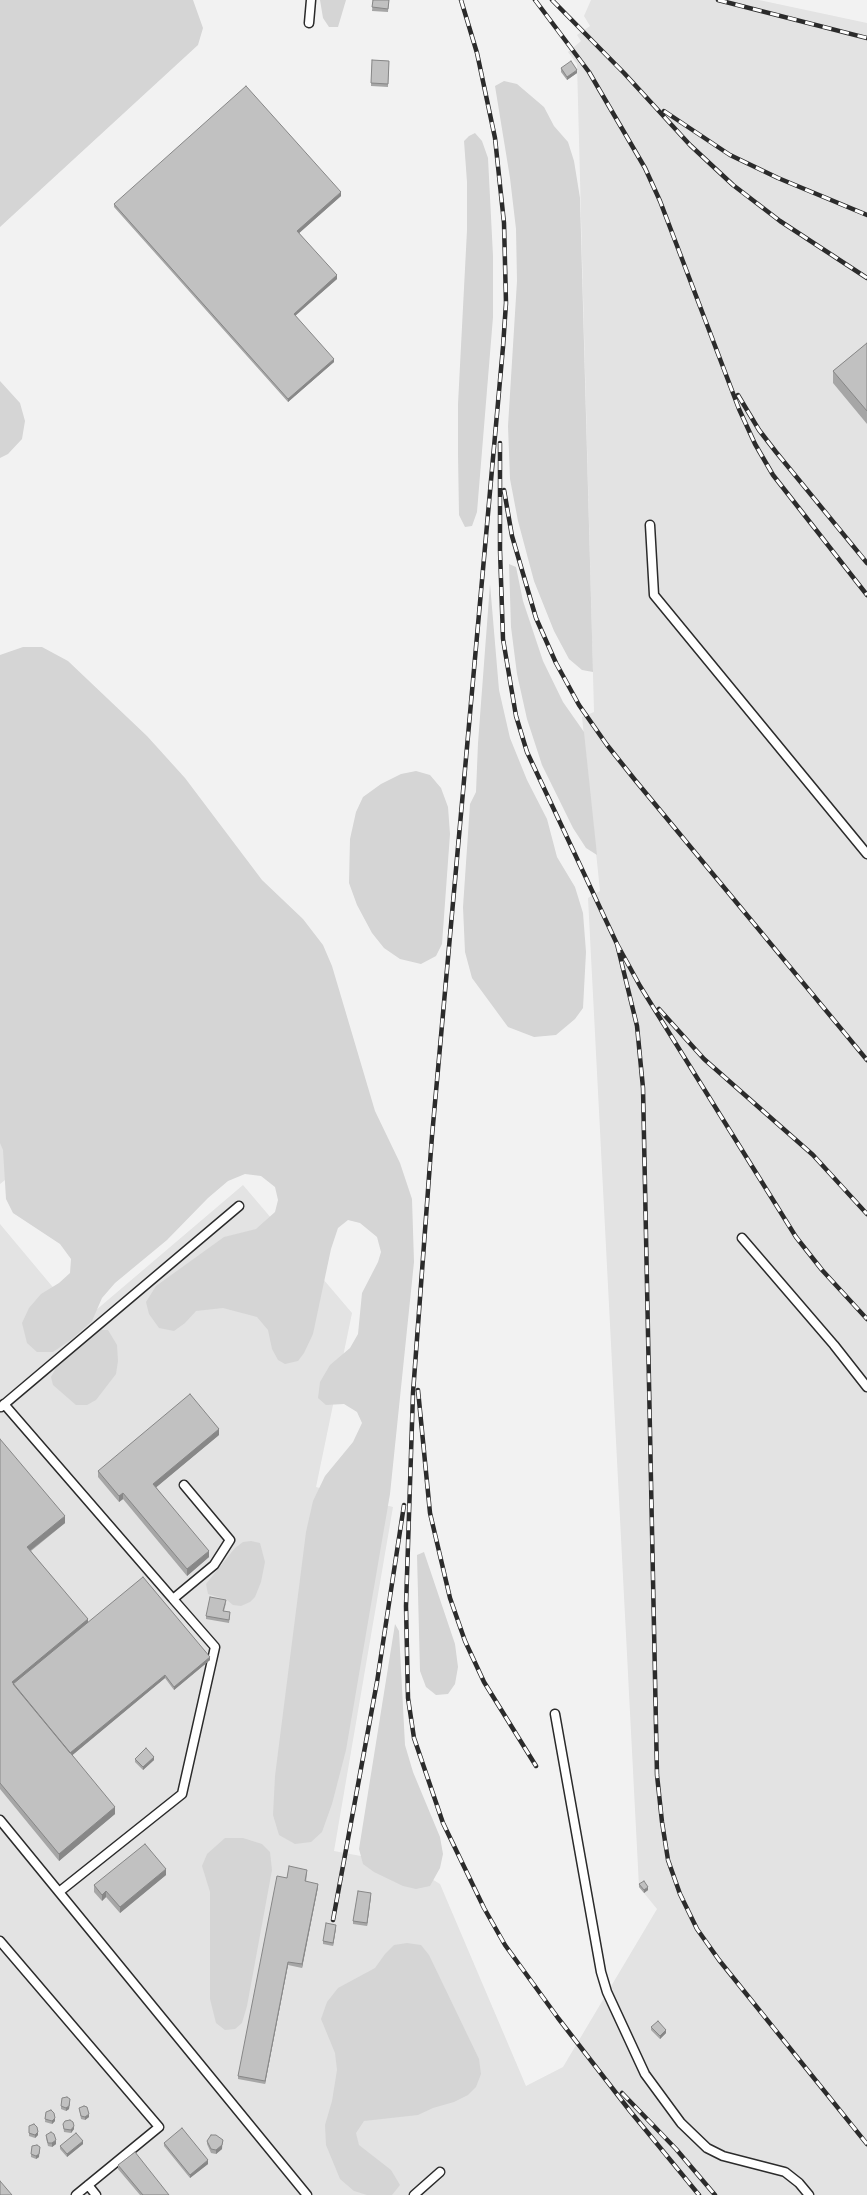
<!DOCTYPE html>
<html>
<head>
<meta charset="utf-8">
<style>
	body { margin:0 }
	canvas { display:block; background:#f2f2f2 }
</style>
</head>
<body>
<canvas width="867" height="2195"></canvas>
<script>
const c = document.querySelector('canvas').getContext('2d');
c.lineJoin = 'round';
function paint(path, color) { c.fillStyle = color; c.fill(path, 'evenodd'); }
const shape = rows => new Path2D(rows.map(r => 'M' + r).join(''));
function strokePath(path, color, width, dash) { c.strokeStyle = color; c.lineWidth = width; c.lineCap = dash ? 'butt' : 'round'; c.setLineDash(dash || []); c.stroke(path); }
paint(shape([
	[591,0,759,0,867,23,867,2195,0,2195,0,1224,82,1322,243,1185,352,1313,316,1487,393,1507,334,1851,409,1865,440,1884,526,2086,563,2067,657,1909,639,1887,588,898,600,891,582,717,594,712,577,64,568,52,581,41,577,35,590,26,584,16],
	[0,1137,24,1165,0,1184]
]), '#e3e3e3');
paint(shape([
	[0,0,193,0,203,28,198,45,0,227],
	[320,0,346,0,338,27,329,27,323,18],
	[504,81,517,84,544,107,554,126,568,142,574,161,580,198,593,672,582,670,569,659,554,631,534,581,518,521,510,479,508,426,517,281,516,229,510,178,495,86],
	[475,133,482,141,488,158,493,256,493,317,477,512,472,526,465,527,459,515,458,454,458,404,467,230,467,182,464,141,469,136],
	[0,381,20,403,25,421,22,439,8,454,0,458],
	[509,564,516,567,523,601,543,661,563,702,584,732,597,855,586,848,573,828,542,765,527,719,517,674,511,627],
	[490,584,499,690,510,738,527,780,547,819,557,857,575,887,583,913,586,952,583,1008,575,1019,556,1035,534,1037,508,1027,472,978,465,952,463,907,470,804,476,792,478,743],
	[23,647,42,647,68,661,147,736,185,778,262,880,303,919,323,945,332,966,375,1111,400,1163,412,1199,414,1262,390,1494,346,1750,332,1804,322,1832,311,1842,295,1844,279,1835,273,1815,275,1776,306,1532,313,1501,325,1476,353,1442,362,1423,357,1412,344,1404,326,1405,318,1398,320,1382,330,1365,350,1348,358,1334,362,1293,378,1262,381,1252,377,1237,360,1223,348,1220,338,1228,331,1249,313,1334,304,1353,298,1361,285,1364,278,1360,272,1349,268,1330,257,1317,223,1308,196,1311,185,1323,174,1331,159,1328,149,1314,146,1302,156,1286,224,1237,256,1229,275,1212,278,1200,275,1187,261,1176,245,1174,228,1181,208,1198,167,1240,115,1283,102,1298,92,1321,72,1339,53,1352,37,1352,27,1343,22,1323,29,1308,41,1294,59,1283,70,1273,71,1259,60,1244,13,1213,6,1199,3,1150,0,1143,0,655],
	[416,771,430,775,441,788,448,807,450,834,442,944,436,956,421,964,400,959,384,948,372,933,357,905,349,883,350,839,356,812,363,797,381,784,401,774],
	[101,1330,108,1330,117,1345,118,1361,116,1374,96,1400,87,1405,76,1405,53,1385,51,1377,56,1368],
	[251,1541,260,1543,265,1562,261,1582,255,1597,250,1602,241,1606,233,1605,227,1600,208,1594,206,1584,235,1548,243,1542],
	[424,1552,455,1644,458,1667,455,1684,448,1694,436,1695,426,1687,420,1671,417,1555],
	[395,1624,399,1631,405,1745,413,1772,440,1837,443,1854,440,1868,430,1886,416,1889,403,1886,374,1872,363,1864,359,1849],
	[225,1838,243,1838,262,1844,270,1852,272,1870,247,2006,242,2023,235,2029,225,2030,216,2023,210,1999,210,1892,202,1866,207,1854],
	[407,1943,421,1945,429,1955,479,2059,481,2074,476,2087,468,2095,454,2102,433,2108,418,2115,364,2121,356,2133,359,2145,391,2170,400,2185,392,2195,367,2195,354,2191,340,2179,326,2145,325,2125,332,2101,337,2070,335,2053,321,2019,327,2002,338,1988,375,1968,385,1954,394,1945]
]), '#d5d5d5');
const lane = shape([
	[309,23,311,0],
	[650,525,654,595,867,854],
	[742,1238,834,1345,867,1387],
	[4,1404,173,1599,214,1565,230,1540,184,1485],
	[1,1407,239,1206],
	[555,1714,601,1972,607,1992,645,2074,681,2123,707,2148,723,2156,785,2172,799,2183,809,2195],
	[0,1820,307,2195],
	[59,1892,182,1794,215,1647,173,1599],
	[0,1941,159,2127,76,2195],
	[88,2185,96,2195],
	[414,2195,440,2172]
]);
strokePath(lane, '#2b2b2b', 11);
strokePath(lane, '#fff', 8);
const rail = shape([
	[461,0,477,53,495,138,504,223,506,303,503,347,432,1136,413,1393,406,1606,408,1698,414,1738,443,1823,484,1908,505,1945,558,2018,630,2111,699,2195],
	[535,0,589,72,645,168,660,201,739,409,755,444,773,475,867,595],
	[552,0,624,73,690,145,733,185,780,221,867,278],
	[718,0,867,38],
	[664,111,730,155,778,178,867,215],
	[738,395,759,430,776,452,867,563],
	[500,443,500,550,503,639,516,716,527,752,617,944,640,986,796,1237,822,1270,867,1319],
	[504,490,512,536,536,618,556,663,579,705,607,745,635,780,867,1060],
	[617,944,637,1026,643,1088,657,1775,662,1822,668,1860,680,1894,697,1929,719,1960,867,2144],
	[659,1009,704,1059,813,1155,867,1214],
	[418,1390,430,1513,450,1598,465,1641,484,1682,536,1766],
	[333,1920,377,1682,404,1505],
	[622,2093,676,2149,715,2195]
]);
strokePath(rail, '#2b2b2b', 4.5);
strokePath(rail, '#fff', 3, [9]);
paint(shape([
	[373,0,389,0,388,12,372,11],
	[372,60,389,61,388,87,371,86],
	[561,68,577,73,567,80,561,72],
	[341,196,299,233,337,279,295,315,334,362,288,402,114,207,114,204],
	[867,343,867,424,833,383,833,371],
	[219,1435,156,1487,209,1557,187,1576,123,1499,119,1502,98,1477,98,1471],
	[0,1439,65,1523,31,1551,88,1622,210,1660,174,1690,165,1678,72,1755,115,1814,59,1861,0,1789],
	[226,1603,224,1611,230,1616,229,1623,206,1619,206,1616],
	[135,1759,154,1760,143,1770,135,1762],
	[307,1873,306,1882,318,1887,302,1968,288,1965,265,2084,238,2079,238,2076,287,1878],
	[166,1875,120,1913,106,1897,102,1901,94,1892,94,1885],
	[639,1884,648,1890,644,1893,639,1887],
	[371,1896,367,1926,353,1924,353,1921],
	[336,1928,333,1946,323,1944,323,1941],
	[651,2027,666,2033,660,2039,651,2030],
	[70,2102,69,2109,66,2111,61,2109,61,2106],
	[79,2108,89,2117,85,2120,81,2119],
	[46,2112,55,2121,52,2124,45,2122],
	[63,2124,74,2129,71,2133,64,2132],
	[29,2126,38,2135,35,2138,29,2136],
	[46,2135,56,2144,52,2147,48,2146,46,2138],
	[223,2140,222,2149,216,2154,211,2153,207,2144,207,2141],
	[164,2143,208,2164,190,2178,164,2146],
	[83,2144,67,2157,60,2149,60,2146],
	[31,2154,39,2157,36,2159,31,2157],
	[118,2165,169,2195,140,2195,118,2169]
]), '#a6a6a6');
paint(shape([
	[577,70,577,73,567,80,567,77],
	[341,192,341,196,297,235,297,231],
	[337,275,337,279,294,317,294,314],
	[334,359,334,362,288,402,288,399],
	[219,1429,219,1435,153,1490,153,1484],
	[123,1493,123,1499,119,1502,119,1496],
	[65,1516,65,1523,27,1553,27,1547],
	[209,1551,209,1557,187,1576,187,1569],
	[88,1619,88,1626,13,1687,12,1682],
	[210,1657,210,1660,174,1690,174,1687],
	[165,1675,165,1678,69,1758,69,1754],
	[154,1757,154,1760,143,1770,143,1767],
	[115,1807,115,1814,59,1861,59,1854],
	[166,1869,166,1875,120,1913,120,1907],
	[318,1884,318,1887,302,1968,302,1964],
	[648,1887,648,1890,644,1893,644,1890],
	[106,1891,106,1897,102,1901,102,1895],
	[371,1893,371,1896,367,1926,367,1923],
	[336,1925,336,1928,333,1946,333,1943],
	[288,1962,288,1965,265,2084,265,2081],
	[666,2030,666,2033,660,2039,660,2036],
	[70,2099,69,2109,66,2111,66,2108],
	[89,2114,89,2117,85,2120,85,2117],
	[55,2118,55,2121,52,2124,52,2121],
	[74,2126,74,2129,71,2133,71,2130],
	[38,2132,38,2135,35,2138,35,2135],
	[56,2140,56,2144,52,2147,52,2143],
	[83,2141,83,2144,67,2157,67,2154],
	[222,2145,222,2149,216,2154,216,2150],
	[40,2147,39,2157,36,2159,36,2156],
	[208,2160,208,2164,190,2178,190,2175]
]), '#878787');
const building = shape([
	[373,0,389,0,388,9,372,7,373,0],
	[372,60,389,61,388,84,371,83,372,60],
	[571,61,577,70,567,77,561,68,571,61],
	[246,86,341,192,297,231,337,275,294,314,334,359,288,399,114,204,246,86],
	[867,343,867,411,833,371,867,343],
	[190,1394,219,1429,153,1484,209,1551,187,1569,123,1493,119,1496,98,1471,190,1394],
	[0,1439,65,1516,27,1547,88,1619,12,1682,115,1807,59,1854,0,1783,0,1439],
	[143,1577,210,1657,174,1687,165,1675,70,1753,13,1684,143,1577],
	[210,1597,226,1600,223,1611,230,1612,229,1620,206,1616,210,1597],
	[146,1748,154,1757,143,1767,135,1759,146,1748],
	[145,1844,166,1869,120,1907,106,1891,102,1895,94,1885,145,1844],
	[289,1866,307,1870,305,1881,318,1884,302,1964,288,1962,265,2081,238,2076,277,1876,287,1878,289,1866],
	[644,1881,648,1887,644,1890,639,1884,644,1881],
	[358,1891,371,1893,367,1923,353,1921,358,1891],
	[326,1923,336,1925,333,1943,323,1941,326,1923],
	[658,2021,666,2030,660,2036,651,2027,658,2021],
	[67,2097,70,2099,69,2106,66,2108,61,2106,62,2098,67,2097],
	[84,2106,87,2107,89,2114,85,2117,81,2116,79,2108,84,2106],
	[51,2110,54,2113,55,2118,52,2121,45,2119,46,2112,51,2110],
	[70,2120,73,2122,74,2126,71,2130,64,2129,63,2124,65,2121,70,2120],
	[34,2124,37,2127,38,2132,35,2135,29,2133,29,2126,34,2124],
	[182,2128,208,2160,190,2175,164,2143,182,2128],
	[51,2132,54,2134,56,2140,52,2143,48,2143,46,2135,51,2132],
	[76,2133,83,2141,67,2154,60,2146,76,2133],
	[211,2135,216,2135,223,2140,222,2145,216,2150,211,2149,207,2141,211,2135],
	[37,2145,40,2147,39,2154,36,2156,31,2154,32,2146,37,2145],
	[135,2152,169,2195,143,2195,118,2165,135,2152],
	[0,2181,12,2195,0,2195,0,2181]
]);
paint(building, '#c1c1c1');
strokePath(building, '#878787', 1);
</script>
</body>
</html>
